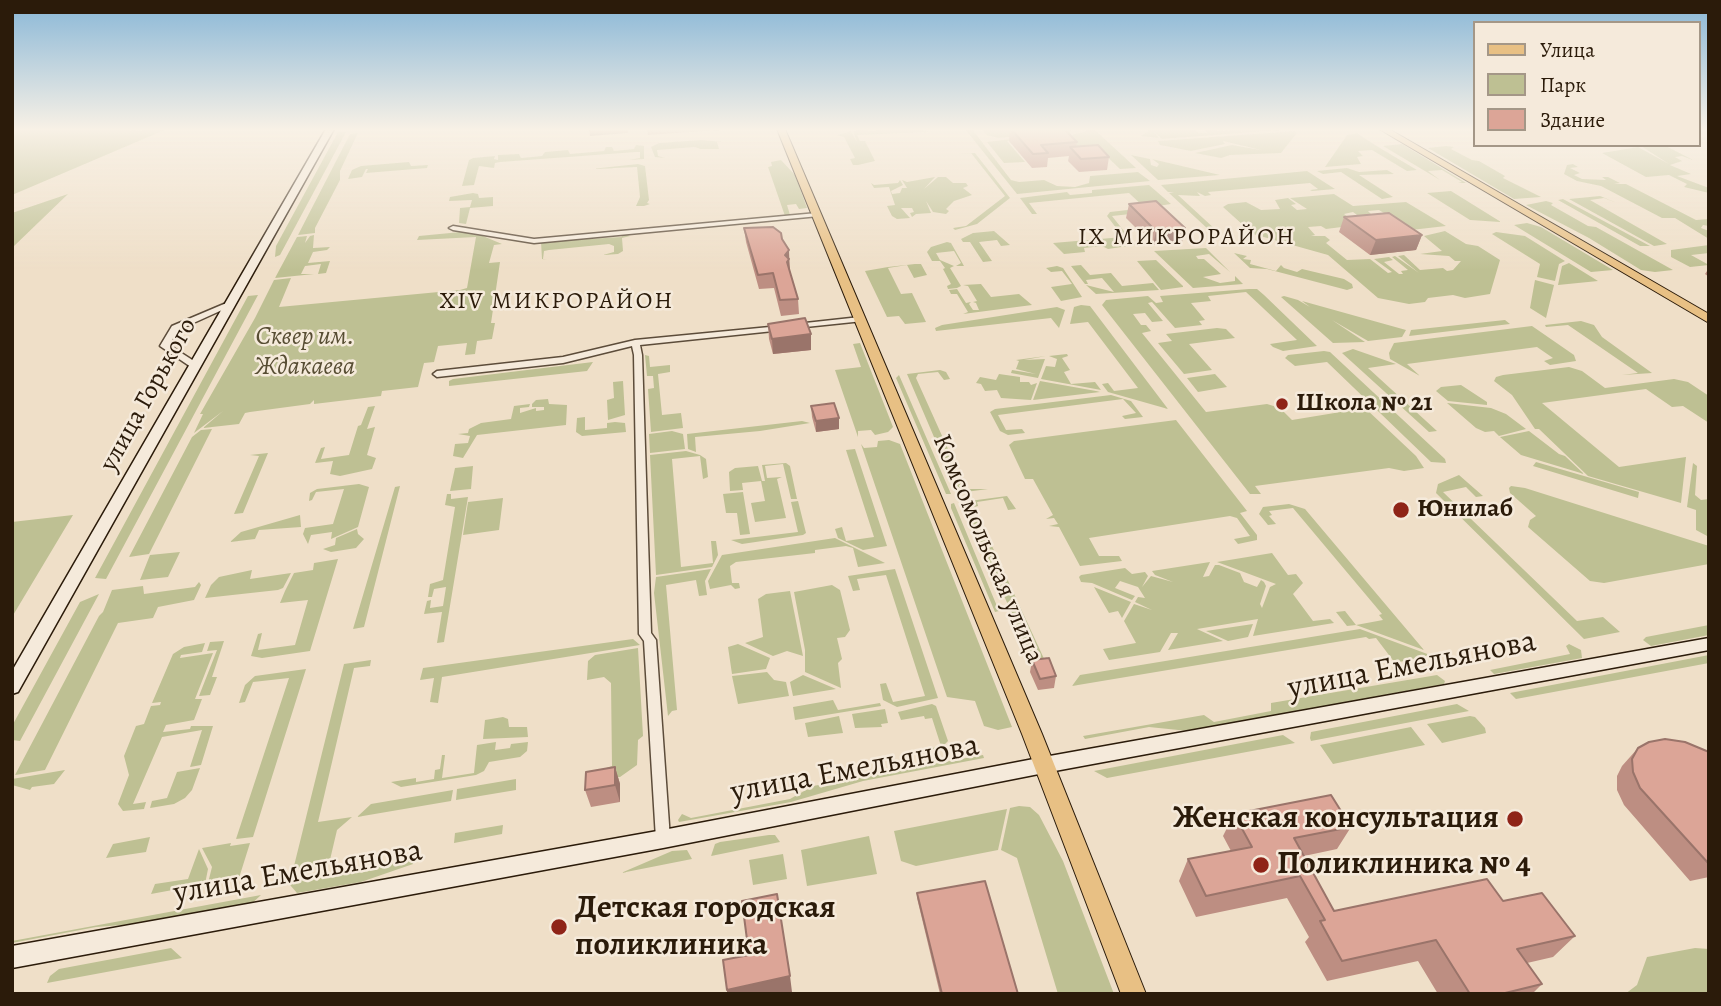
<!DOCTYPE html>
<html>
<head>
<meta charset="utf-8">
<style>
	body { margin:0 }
	#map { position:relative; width:1721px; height:1006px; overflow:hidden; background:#efdfc8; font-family:Alegreya,serif }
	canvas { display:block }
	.frame { position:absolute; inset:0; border:14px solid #2b1b0a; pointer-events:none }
	.legend { position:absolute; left:1473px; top:21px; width:228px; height:126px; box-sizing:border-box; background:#f5eadb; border:2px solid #a49787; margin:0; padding:9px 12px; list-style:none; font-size:21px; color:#2b1b0a }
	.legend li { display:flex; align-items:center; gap:14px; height:35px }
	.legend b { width:35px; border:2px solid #a49787 }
</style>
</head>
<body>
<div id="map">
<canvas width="1721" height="1006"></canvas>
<div class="frame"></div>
<ul class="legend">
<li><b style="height:9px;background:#e8c084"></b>Улица</li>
<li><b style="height:19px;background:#bec093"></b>Парк</li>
<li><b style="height:19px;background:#dca597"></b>Здание</li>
</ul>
</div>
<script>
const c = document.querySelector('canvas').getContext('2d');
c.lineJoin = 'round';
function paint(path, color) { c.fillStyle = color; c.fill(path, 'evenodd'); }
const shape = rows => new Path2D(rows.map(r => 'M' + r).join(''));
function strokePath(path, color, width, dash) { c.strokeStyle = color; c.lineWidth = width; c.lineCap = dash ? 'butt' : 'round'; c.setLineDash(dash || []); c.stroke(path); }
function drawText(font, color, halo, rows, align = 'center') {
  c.font = font + ' Alegreya,serif'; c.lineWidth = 5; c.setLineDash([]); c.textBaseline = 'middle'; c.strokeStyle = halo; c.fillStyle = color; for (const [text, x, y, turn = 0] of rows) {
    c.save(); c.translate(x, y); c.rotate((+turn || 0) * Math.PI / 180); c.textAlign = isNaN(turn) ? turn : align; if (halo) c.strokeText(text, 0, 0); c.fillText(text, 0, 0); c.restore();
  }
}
paint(shape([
	[12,129,130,129,129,131,167,129,12,195],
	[918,129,930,132,857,135,860,141,865,141,875,161,858,165,853,165,850,159,855,158,844,137,837,135,851,131,857,142,853,131],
	[965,129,972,129,1011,180,1019,182,1044,180,1057,186,1075,187,1089,183,1090,176,1138,172,1150,181,1017,194],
	[1055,129,1056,131,1070,130,1071,135,1087,131,1079,129,1094,129,1136,168,1120,169,1103,153,1083,155,1061,133,998,138,987,135,982,130],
	[1151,129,1193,129,1199,133,1207,133,1203,129,1224,131,1238,129,1242,132,1241,129,1293,129,1162,139,1154,132,1159,138,1141,136],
	[1295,131,1297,133,1281,153,1230,155,1221,158,1195,153,1232,145,1261,150,1223,141,1225,144,1191,151,1160,145,1158,141],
	[338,132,346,132,280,255,275,257,276,246],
	[358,133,340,171,340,180,315,228,315,233,298,235,350,134],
	[1357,133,1375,145,1417,170,1407,171,1372,150,1358,151,1363,156,1357,157,1361,164,1325,167,1347,135],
	[1036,136,1041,138,1007,141,1025,162,1004,163,987,142],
	[702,140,722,142,717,142,719,149,700,149,695,147,657,150,658,156,665,158,655,157,651,147,659,143],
	[1402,144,1463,181,1466,183,1458,183,1462,182,1442,170,1428,171,1440,180,1383,146],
	[636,145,644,146,644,159,629,160,640,158,640,152,636,152,500,162,495,163,494,168,479,166,474,185,462,186,469,160,473,158,495,156,494,159,498,160,498,155,519,154,521,158,542,156,545,152,568,150,570,154,604,151,606,147,612,147,614,151,634,149],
	[1664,145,1693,160,1682,156,1675,157,1682,161,1670,165,1691,174,1677,176,1709,188,1709,193,1684,187,1687,184,1669,175,1646,177,1602,153,1638,147,1669,164,1641,146],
	[1446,146,1454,147,1451,149,1472,160,1479,161,1505,176,1503,178,1541,197,1514,199,1428,148],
	[971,153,956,154,975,153,1010,198,977,224,955,230,953,228,966,226,1005,196],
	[1131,155,1150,159,1151,165,1157,167,1159,164,1152,159,1220,175,1158,180],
	[781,160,795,175,807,208,799,209,796,204,787,205,790,215,785,216,768,167,772,166,771,162],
	[409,162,411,166,428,165,427,168,366,173,368,169,366,169,362,177,348,179,352,170,361,166],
	[638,164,645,166,649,200,647,203,650,204,644,206,636,206,640,197,637,167,591,169],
	[1573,164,1578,167,1570,168,1580,173,1574,175,1582,179,1606,180,1602,177,1608,177,1620,183,1614,184,1626,184,1696,220,1709,219,1709,226,1703,225,1701,228,1709,231,1709,239,1675,218,1662,218,1601,186,1577,181,1564,174,1567,165],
	[1347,168,1359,172,1387,170,1394,174,1359,175,1393,197,1382,199,1341,172,1323,174,1317,171],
	[1307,171,1335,189,1312,191,1310,190,1318,189,1310,183,1208,192,1211,195,1205,196,1197,192,1200,196,1178,195,1216,230,1209,230,1169,193,1174,192,1168,192,1161,185],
	[935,177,924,189,938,177,946,177,953,183,966,183,968,186,963,188,972,195,954,201,946,209,949,211,946,214,933,212,926,201,931,213,916,214,912,217,910,213,914,212,912,208,901,208,910,218,897,219,892,216,887,206,895,205,889,187,874,188,871,183,874,185,898,183,900,180,903,185,891,191,892,194,900,193,902,188,907,188,902,180,907,182],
	[1149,185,1171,204,1151,207,1149,212,1112,216,1135,245,1108,249,1102,246,1084,248,1085,252,1064,254,1053,243,1123,237,1107,216,1110,212,1145,208,1129,193,1029,203,1037,214,1032,214,1020,198,1067,192,1070,195,1092,193,1092,190],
	[1451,191,1501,222,1470,220,1427,193],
	[473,193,478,194,479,198,493,197,493,206,470,208,466,224,459,223,460,208,470,207,472,200,449,201,450,197],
	[68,194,12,248,12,213],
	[1334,194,1353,206,1406,202,1446,226,1411,230,1379,210,1368,211,1371,214,1367,215,1369,224,1353,212,1344,214,1348,217,1354,216,1365,224,1326,229,1321,226,1308,227,1315,235,1311,236,1325,236,1330,240,1326,243,1347,260,1370,259,1388,273,1392,272,1374,259,1389,257,1393,260,1384,262,1399,274,1403,274,1401,271,1408,270,1392,257,1395,256,1419,273,1398,256,1404,255,1420,270,1443,268,1447,271,1453,270,1461,261,1455,261,1449,256,1420,254,1442,251,1424,236,1445,231,1466,244,1478,246,1500,260,1490,294,1465,298,1453,295,1428,298,1425,302,1409,304,1378,298,1328,255,1253,234,1223,207,1228,204,1246,202,1261,210,1280,209,1275,200,1288,198,1296,204,1291,205,1297,210,1307,209,1290,198],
	[1600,196,1617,203,1604,198,1590,200,1667,244,1654,246,1569,199],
	[1563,199,1650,246,1640,246,1558,200],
	[1546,201,1553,203,1551,205,1588,226,1596,227,1673,270,1655,272,1641,270,1589,238,1526,205],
	[1527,223,1541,227,1613,270,1591,272,1514,225],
	[471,231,502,244,494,245,489,263,500,262,491,323,495,323,492,339,477,341,475,354,465,355,467,343,438,346,434,362,424,363,418,387,382,391,381,396,314,404,314,400,310,404,250,412,245,413,239,424,203,428,223,411,194,433,203,414,200,414,255,318,274,280,291,278,279,307,460,290,467,288,476,237,417,240,419,236],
	[994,231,1010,245,1001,246,997,240,979,242,992,261,983,262,970,242,963,242,961,239,973,233],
	[1496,232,1525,236,1565,261,1559,264,1555,281,1537,277,1540,264,1492,234],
	[625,234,630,236,622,238,623,251,618,254,603,255,614,252,614,246,609,244,549,250,544,251,543,259,547,260,542,259,541,242,621,237],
	[314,235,313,248,330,247,327,250,313,252,308,263,330,261,326,273,318,274,321,264,305,266,301,274,314,274,275,278,297,237,307,236,305,243,310,236],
	[947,242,951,243,964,266,956,266,961,263,954,251,936,253,940,260,954,266,950,268,961,286,957,288,948,289,947,286,951,284,943,269,945,268,940,261,932,261,927,252,931,247],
	[1709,245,1709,253,1691,255,1709,265,1690,267,1671,257,1671,250],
	[1206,248,1230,272,1209,254,1196,256,1198,259,1204,259,1221,274,1203,277,1220,283,1235,281,1235,276,1243,284,1193,288,1154,251],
	[1234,253,1247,256,1243,259,1251,260,1250,264,1276,271,1281,265,1284,268,1297,272,1302,269,1344,279,1352,284,1353,288,1347,290,1267,269,1250,268],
	[1156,260,1183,286,1183,287,1161,290,1137,261],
	[1569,263,1598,281,1558,285,1562,266],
	[915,264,921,264,927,275,914,278,907,265,888,268,901,294,912,293,926,322,905,324,899,316,887,317,865,271,888,267],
	[1081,265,1090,275,1111,273,1122,286,1153,283,1159,290,1096,294,1086,285,1114,292,1102,278,1086,280,1088,284,1085,284,1071,266],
	[1057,266,1063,268,1082,297,1061,301,1051,287,1072,284,1062,271,1051,272,1046,268],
	[1535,280,1554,285,1546,318,1530,308],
	[981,284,991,297,1019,294,1032,305,963,314,968,312,957,294,951,294,949,290,957,289,966,303,971,302,969,304,973,310,979,310,976,303,973,302,977,301,968,286,963,285],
	[1249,289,1257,289,1264,295,1317,346,1283,351,1273,347,1270,344,1297,340,1246,292,1208,296,1211,301,1191,303,1205,320,1199,321,1202,325,1175,328,1152,302,1148,303,1163,321,1152,322,1145,313,1133,314,1141,325,1146,325,1151,331,1142,333,1206,412,1267,404,1280,408,1292,420,1365,408,1416,456,1424,468,1404,471,1389,468,1255,486,1261,494,1250,494,1102,305,1106,300,1148,296,1156,303,1163,302,1160,296],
	[258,295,106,579,95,578,248,296],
	[1284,296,1298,300,1310,307,1302,301,1406,330,1402,337,1368,341,1332,320,1365,342,1333,343,1281,297],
	[1081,305,1090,306,1168,409,1108,392,1102,384,1108,383,1114,391,1138,388,1088,322,1070,324,1074,307],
	[1057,307,1065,310,1059,328,1051,318,936,331,935,328,942,325],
	[1505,320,1510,324,1409,336,1411,330],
	[1581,321,1594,325,1602,337,1652,373,1622,375,1638,373,1568,325,1546,327,1545,325],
	[1532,326,1574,355,1576,361,1550,365,1544,361,1553,358,1537,347,1407,364,1420,376,1390,359,1389,353,1394,343],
	[1217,328,1226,329,1235,338,1189,344,1212,370,1184,374,1158,343,1172,341,1166,334],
	[860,343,893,427,888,432,875,435,871,430,858,431,858,437,835,370,861,367,853,344],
	[1353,349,1396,364,1368,368,1437,431,1429,432,1342,353],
	[1324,351,1330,352,1445,459,1446,463,1431,462,1327,362,1295,366,1285,358,1288,355],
	[1067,354,1068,356,1062,358,1070,370,1064,372,1071,384,1095,382,1101,390,1041,379,1046,366,1055,367,1057,359,1049,356],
	[645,355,649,356,650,367,670,365,670,372,658,374,662,415,681,413,683,428,651,432,648,389,654,388,653,376,647,376],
	[1046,356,1024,360,1045,359,1038,378,1011,373,1012,370,1036,374,1016,369,1019,361,1016,360],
	[593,362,587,371,449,386,449,381,453,379],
	[1569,367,1582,371,1605,388,1674,379,1688,382,1709,396,1709,423,1683,406,1672,407,1646,389,1542,403,1619,467,1686,457,1681,503,1588,476,1539,429,1535,429,1512,395,1494,381,1496,377,1503,375],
	[940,370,946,372,950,379,944,380,938,372,918,374,916,378,966,489,988,489,958,493,907,374],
	[999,374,1020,377,1020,382,1029,382,1031,385,1037,383,1031,400,1001,398,997,390,985,391,981,384,976,383,980,377,996,380],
	[1215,374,1227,387,1198,392,1187,378],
	[899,375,951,494,946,494,896,378],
	[623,381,625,415,608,420,607,400,614,398,613,382],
	[1040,381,1096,391,1100,392,1033,400],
	[1461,385,1487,402,1487,405,1448,401,1436,391,1441,387],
	[1111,395,1131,401,1143,417,1125,419,1122,416,1136,413,1123,399,998,415,1006,430,1022,429,1025,433,1008,435,1000,431,990,412,995,409],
	[548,399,549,404,567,405,566,425,477,435,463,458,453,456,455,444,468,443,470,436,458,434,468,433,469,429,481,423,511,419,514,406,530,404,529,407,520,408,520,413,536,408,536,411,544,410,544,407,532,407,532,404,536,400],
	[1447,403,1491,408,1506,414,1526,429,1499,436,1494,431,1485,432,1476,428],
	[375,406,367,429,375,427,367,455,376,458,372,469,340,476,330,474,333,461,315,463,321,448,325,447,321,459,349,455,358,426,361,425,368,407],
	[585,417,585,430,607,428,607,423,615,422,625,423,626,432,582,436,576,432,577,418],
	[1176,420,1247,511,1240,513,1257,535,1257,540,1238,544,1234,539,1250,536,1237,518,1230,516,1089,538,1099,556,1119,556,1122,561,1080,566,1059,527,1049,526,1058,524,1054,518,1046,519,1053,515,1033,479,1025,479,1009,445,1014,441],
	[802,421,810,423,760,431,695,437,696,452,688,449,687,434],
	[212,429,149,554,129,557,192,437,201,430],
	[672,431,683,434,685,449,650,453,649,434],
	[1529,431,1559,454,1565,456,1584,474,1521,455,1500,437],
	[889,440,900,444,1012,727,998,730,984,726,975,701,947,697,861,444,864,448,877,447,878,441],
	[855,449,887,546,863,550,838,538,835,529,842,527,846,541,874,537,846,450],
	[686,451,700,455,706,459,708,477,703,479,700,456,672,459,681,567,713,563,711,541,716,541,718,555,712,567,656,575,650,455],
	[268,453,243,513,234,514,259,456,250,455],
	[1536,462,1639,492,1638,498,1533,466],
	[786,463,790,466,797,499,791,499,783,464,765,466,767,478,782,477,777,479,786,518,755,522,751,503,765,501,761,481,742,483,743,490,730,491,729,472,735,468,758,466,762,481,765,481,762,465],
	[1693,463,1697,466,1695,495,1701,500,1709,499,1709,537,1696,530,1696,510,1687,507],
	[473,466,471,489,450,491,455,468],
	[1459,475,1483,496,1476,497,1466,487,1443,492,1577,621,1603,617,1620,632,1584,639,1436,493,1438,484],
	[359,484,369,487,358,527,331,539,332,532,311,535,308,544,303,534,305,528,333,524,344,489,316,492,312,500,309,501,310,493,317,489],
	[400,486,364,627,353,629,395,487],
	[1511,486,1525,488,1709,546,1709,564,1604,583,1590,581,1528,527,1530,520,1536,516,1510,493,1509,488],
	[743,492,750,534,740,535,737,513,726,513,723,494],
	[447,494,451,494,451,499,468,497,444,642,437,643,442,612,424,614,427,601,431,600,430,608,443,606,446,587,434,589,432,597,428,597,430,584,443,580,455,507,445,505],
	[1007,496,1016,509,1008,510,1003,498,977,502,978,506,974,507,1046,663,1035,665,962,502],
	[503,498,499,530,463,535,468,502],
	[798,501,806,533,803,535,742,544,731,540,798,532,791,502],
	[954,503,999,611,995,612,951,508,951,504],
	[1289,504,1305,509,1424,650,1356,625,1347,626,1336,612,1345,611,1356,625,1383,620,1379,615,1382,614,1293,508,1269,511,1272,515,1269,516,1276,524,1268,525,1259,514,1263,507],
	[73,515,12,617,12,522],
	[300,515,301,527,259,530,255,539,230,542,241,532],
	[357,529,358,534,364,539,356,548,331,552,323,549,335,545,336,538],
	[835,538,885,563,858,567,853,548,846,546,815,550,815,553,736,562,730,566,732,583,739,583,740,588,735,589,731,585,710,589,708,581,722,555],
	[180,552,168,577,140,580,150,555],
	[1272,553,1288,575,1296,574,1303,583,1293,594,1313,621,1330,619,1334,623,1253,636,1258,619,1197,629,1223,641,1168,650,1178,633,1171,633,1160,652,1109,660,1103,649,1136,643,1124,621,1134,604,1152,610,1135,602,1138,597,1145,598,1138,587,1120,581,1115,588,1135,596,1132,600,1092,583,1081,582,1079,577,1081,575,1125,568,1132,574,1145,572,1148,576,1142,587,1151,576,1173,582,1155,575,1152,571,1210,562,1203,577,1209,576,1215,565,1219,565,1240,573,1244,582,1257,587,1261,580,1264,582,1266,586,1260,604,1262,608,1270,587,1276,584,1217,562],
	[338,559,310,651,262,658,251,656,258,634,262,633,258,650,295,645,308,600,280,603,285,591,294,573,313,570,314,563],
	[711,569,705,581,707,595,699,596,696,580,666,585,677,710,672,711,668,716,654,593,656,577],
	[895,569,938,698,897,707,883,700,880,684,886,683,893,702,925,696,886,575,857,579,860,590,853,591,848,576],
	[252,570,250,579,291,573,283,588,278,590,205,598,211,585,219,577],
	[199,582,201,585,194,600,158,607,153,618,118,623,45,770,15,775,99,616,103,612,112,590,143,586,144,594,195,587],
	[832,585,840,590,850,630,845,637,837,638,842,659,838,663,841,688,805,672,805,650,794,592],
	[1094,587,1131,602,1122,618,1118,611,1109,613],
	[790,591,803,656,787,651,773,656,745,643,763,637,758,599,766,594],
	[99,594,20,741,12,740,12,726,80,602],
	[1253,624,1248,637,1228,641,1206,631],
	[1709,625,1709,635,1651,646,1643,640,1646,637],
	[1360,629,1430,655,1395,663,1376,638,1369,639,1366,637,1072,686,1080,675],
	[633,639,640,645,442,677,438,703,430,702,434,678,420,680,423,668],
	[224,641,212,677,217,677,210,695,199,696,217,650,207,651,210,642],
	[205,643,202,652,181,655,180,658,213,653,195,699,202,699,194,720,166,725,163,732,190,729,191,726,213,726,201,765,190,767,202,730,162,737,133,804,146,802,144,809,123,811,118,804,129,775,124,756,136,726,144,724,151,706,160,705,161,702,152,703,173,654,184,647],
	[738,644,770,658,766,669,732,674,728,647],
	[1569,644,1581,650,1582,658,1494,674,1490,670,1570,654,1566,646],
	[638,648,643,736,638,740,637,765,620,777,606,778,606,768,612,766,611,683,604,677,587,680,588,661,595,655],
	[1709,655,1709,663,1516,699,1510,693],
	[371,660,370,666,354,668,318,822,352,817,337,830,329,864,293,870,344,664],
	[306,669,253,837,236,839,289,678,253,682,245,702,239,703,245,685,255,676],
	[767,672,774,680,786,682,789,696,738,704,732,676],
	[803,675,836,689,793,696,790,682],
	[1437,675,1445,681,1444,684,1188,731,1149,727,1085,739,1083,736,1204,715,1214,722,1271,711,1271,703],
	[833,700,838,710,880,703,881,706,795,720,793,707],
	[932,704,936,706,948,741,941,748,916,752,941,746,932,718,925,719,924,716,901,720,898,712],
	[1457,704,1469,711,1311,741,1310,738,1311,732],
	[885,709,888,723,881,724,882,727,855,728,852,714],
	[839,716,843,733,808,737,805,723],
	[1470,716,1475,717,1485,728,1486,733,1442,743,1427,724],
	[503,717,508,719,509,727,527,727,528,737,483,739,485,720],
	[1411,727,1425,745,1333,764,1320,745],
	[1283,735,1295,743,1107,778,1094,771],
	[496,742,495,750,510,748,511,744,528,742,527,751,520,757,489,762,484,771,476,775,401,787,391,782,416,778,416,782,434,779,435,770,440,769,442,755,445,755,442,778,474,773,477,745],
	[983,755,984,758,863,781,791,802,679,822,678,820,682,814,691,818,790,799,813,786],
	[200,768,192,790,185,798,174,804,150,808,152,801,167,798,177,772],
	[65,770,54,784,32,787,30,790,12,785,12,779],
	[516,779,516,790,456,800,457,789],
	[453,790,451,801,357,817,371,804],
	[1019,806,1030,807,1039,815,1063,861,1114,994,1058,994,1017,858,1001,850,1010,808],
	[1007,809,998,850,916,866,901,861,894,831],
	[503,825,502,834,454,843,455,833],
	[769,835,775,835,780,842,711,856,715,844,720,842],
	[869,836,877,874,807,886,801,850],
	[150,837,146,852,106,858,113,844],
	[231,843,230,846,250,843,239,878,208,883,212,867,202,848],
	[199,849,208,869,205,884,151,894,155,884,188,879],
	[687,850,692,859,621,873,672,851],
	[783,854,787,879,753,885,749,860],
	[414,860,413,864,361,882,297,893,290,885,290,881],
	[261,895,247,908,185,920,96,927,12,943,12,941],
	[171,948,182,958,47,983,50,976,59,969],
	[1695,948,1709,949,1709,994,1625,994,1637,985,1647,957]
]), '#bec093');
const minor = shape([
	[817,213,820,215,819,216,534,243,453,230,449,228,453,226,534,239,817,213],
	[224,304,230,304,231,306,178,330,169,345,197,363,197,367,191,367,160,346,172,326,224,304],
	[860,317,864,319,863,321,796,328,792,326,796,324,860,317],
	[780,326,784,328,783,330,640,345,642,355,651,633,656,640,670,839,668,844,663,846,658,844,656,839,644,641,639,634,634,355,632,346,563,363,437,377,433,374,437,371,563,357,635,340,780,326]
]);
const secondary = shape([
	[326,129,334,129,18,692,12,694,12,671,326,129],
	[1709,638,1709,650,1044,773,663,848,12,968,12,946,663,830,1044,757,1709,638]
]);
const primary = shape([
	[777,129,785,129,1042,734,1146,994,1121,994,1022,734,777,129],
	[1379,129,1389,129,1709,314,1709,323,1379,129]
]);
strokePath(minor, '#5c4c3a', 3);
strokePath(secondary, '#2b1b0a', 3);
strokePath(primary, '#2b1b0a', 2);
paint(minor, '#f5eadb');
paint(secondary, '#f5eadb');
paint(primary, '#e8c084');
paint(shape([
	[647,129,735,129,648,135],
	[1010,129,1064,129,1077,142,1076,147,1109,157,1107,170,1079,172,1068,161,1069,156,1048,158,1047,167,1032,168,1009,141],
	[1129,204,1182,242,1153,245,1126,218],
	[1344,217,1422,235,1416,250,1370,255,1339,232],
	[744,228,782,240,789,250,790,273,798,299,799,314,781,316,774,288,759,289,746,242],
	[1709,268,1709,277,1705,274],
	[768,324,811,350,773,354,769,339],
	[811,406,839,418,839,429,816,432,812,417],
	[1032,660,1056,676,1054,688,1038,690,1030,672],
	[1638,748,1709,752,1709,877,1690,881,1624,805,1617,790,1617,776,1622,766],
	[615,767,620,784,620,802,591,807,585,790],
	[1234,814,1351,827,1337,849,1304,856,1334,911,1503,901,1575,936,1553,957,1527,963,1542,984,1532,994,1438,994,1418,961,1327,981,1305,942,1309,937,1287,898,1196,917,1179,881,1188,859,1231,851,1223,836],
	[917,893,1018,994,940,994,917,898]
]), '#bd8e82');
paint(shape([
	[589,129,628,129,628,133,590,136],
	[1185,228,1182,242,1153,245,1156,231],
	[1422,235,1416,250,1370,255,1376,240],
	[789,250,789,259,790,274,785,255],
	[811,334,811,350,773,354,772,339],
	[839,418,839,429,816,432,816,421],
	[615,767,620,784,620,802,615,785],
	[790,976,792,992,782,994,727,994,727,990]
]), '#9a746a');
const building = shape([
	[1011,129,1064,129,1077,142,1041,145,1048,153,1033,154,1011,129],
	[1098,145,1109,157,1081,159,1070,147,1098,145],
	[1156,201,1185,228,1156,231,1129,204,1156,201],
	[1389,213,1422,235,1376,240,1344,217,1389,213],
	[773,227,781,233,782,239,789,250,785,255,789,259,787,262,798,299,780,300,773,273,758,275,744,228,773,227],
	[805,318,811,334,772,339,768,324,805,318],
	[834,403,839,418,816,421,811,406,834,403],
	[1049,658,1056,676,1040,679,1032,660,1049,658],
	[1665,739,1685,742,1709,752,1709,864,1640,788,1633,772,1632,759,1638,748,1649,742,1665,739],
	[615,767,615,785,585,790,586,772,615,767],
	[1331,795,1351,827,1294,838,1334,911,1487,879,1503,901,1542,893,1575,936,1517,949,1542,984,1501,994,1470,994,1436,940,1342,961,1320,921,1325,920,1300,876,1206,896,1188,859,1252,847,1234,814,1331,795],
	[985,881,1018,994,942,994,917,893,985,881],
	[777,894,790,976,727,990,723,960,749,955,742,901,777,894]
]);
paint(building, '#dca597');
strokePath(building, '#9a746a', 2);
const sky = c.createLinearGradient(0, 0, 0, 270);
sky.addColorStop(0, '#89b7d7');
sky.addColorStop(0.48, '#f8f1e6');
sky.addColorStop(1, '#f8f1e600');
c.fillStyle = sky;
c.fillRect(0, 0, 1721, 270);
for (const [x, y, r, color] of [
	[1282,404,7,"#8f2418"],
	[1401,510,9,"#8f2418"],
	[1515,819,9,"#8f2418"],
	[1261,865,9,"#8f2418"],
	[559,927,9,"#8f2418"]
]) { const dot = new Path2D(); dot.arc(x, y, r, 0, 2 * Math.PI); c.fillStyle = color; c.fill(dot); strokePath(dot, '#f5eadb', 2.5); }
c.letterSpacing = '2px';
drawText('24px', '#2b1b0a', '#f5eadb', [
	["IX МИКРОРАЙОН",1187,238],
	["XIV МИКРОРАЙОН",557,302]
]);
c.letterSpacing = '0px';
drawText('italic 26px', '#574d33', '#f5eadb', [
	["Сквер им.",305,338],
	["Ждакаева",305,368]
]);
drawText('26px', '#2b1b0a', '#f5eadb', [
	["улица Горького",149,395,-61],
	["Комсомольская улица",987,549,67]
]);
drawText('bold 26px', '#2b1b0a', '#f5eadb', [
	["Школа № 21",1296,404],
	["Юнилаб",1417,510]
], 'left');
drawText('32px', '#2b1b0a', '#f5eadb', [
	["улица Емельянова",1412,666,-11],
	["улица Емельянова",855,770,-11],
	["улица Емельянова",298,873,-10]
]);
drawText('bold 32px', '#2b1b0a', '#f5eadb', [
	["Женская консультация",1499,819,"right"],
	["Поликлиника № 4",1277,865],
	["Детская городская",575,909],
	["поликлиника",575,946]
], 'left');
</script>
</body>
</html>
